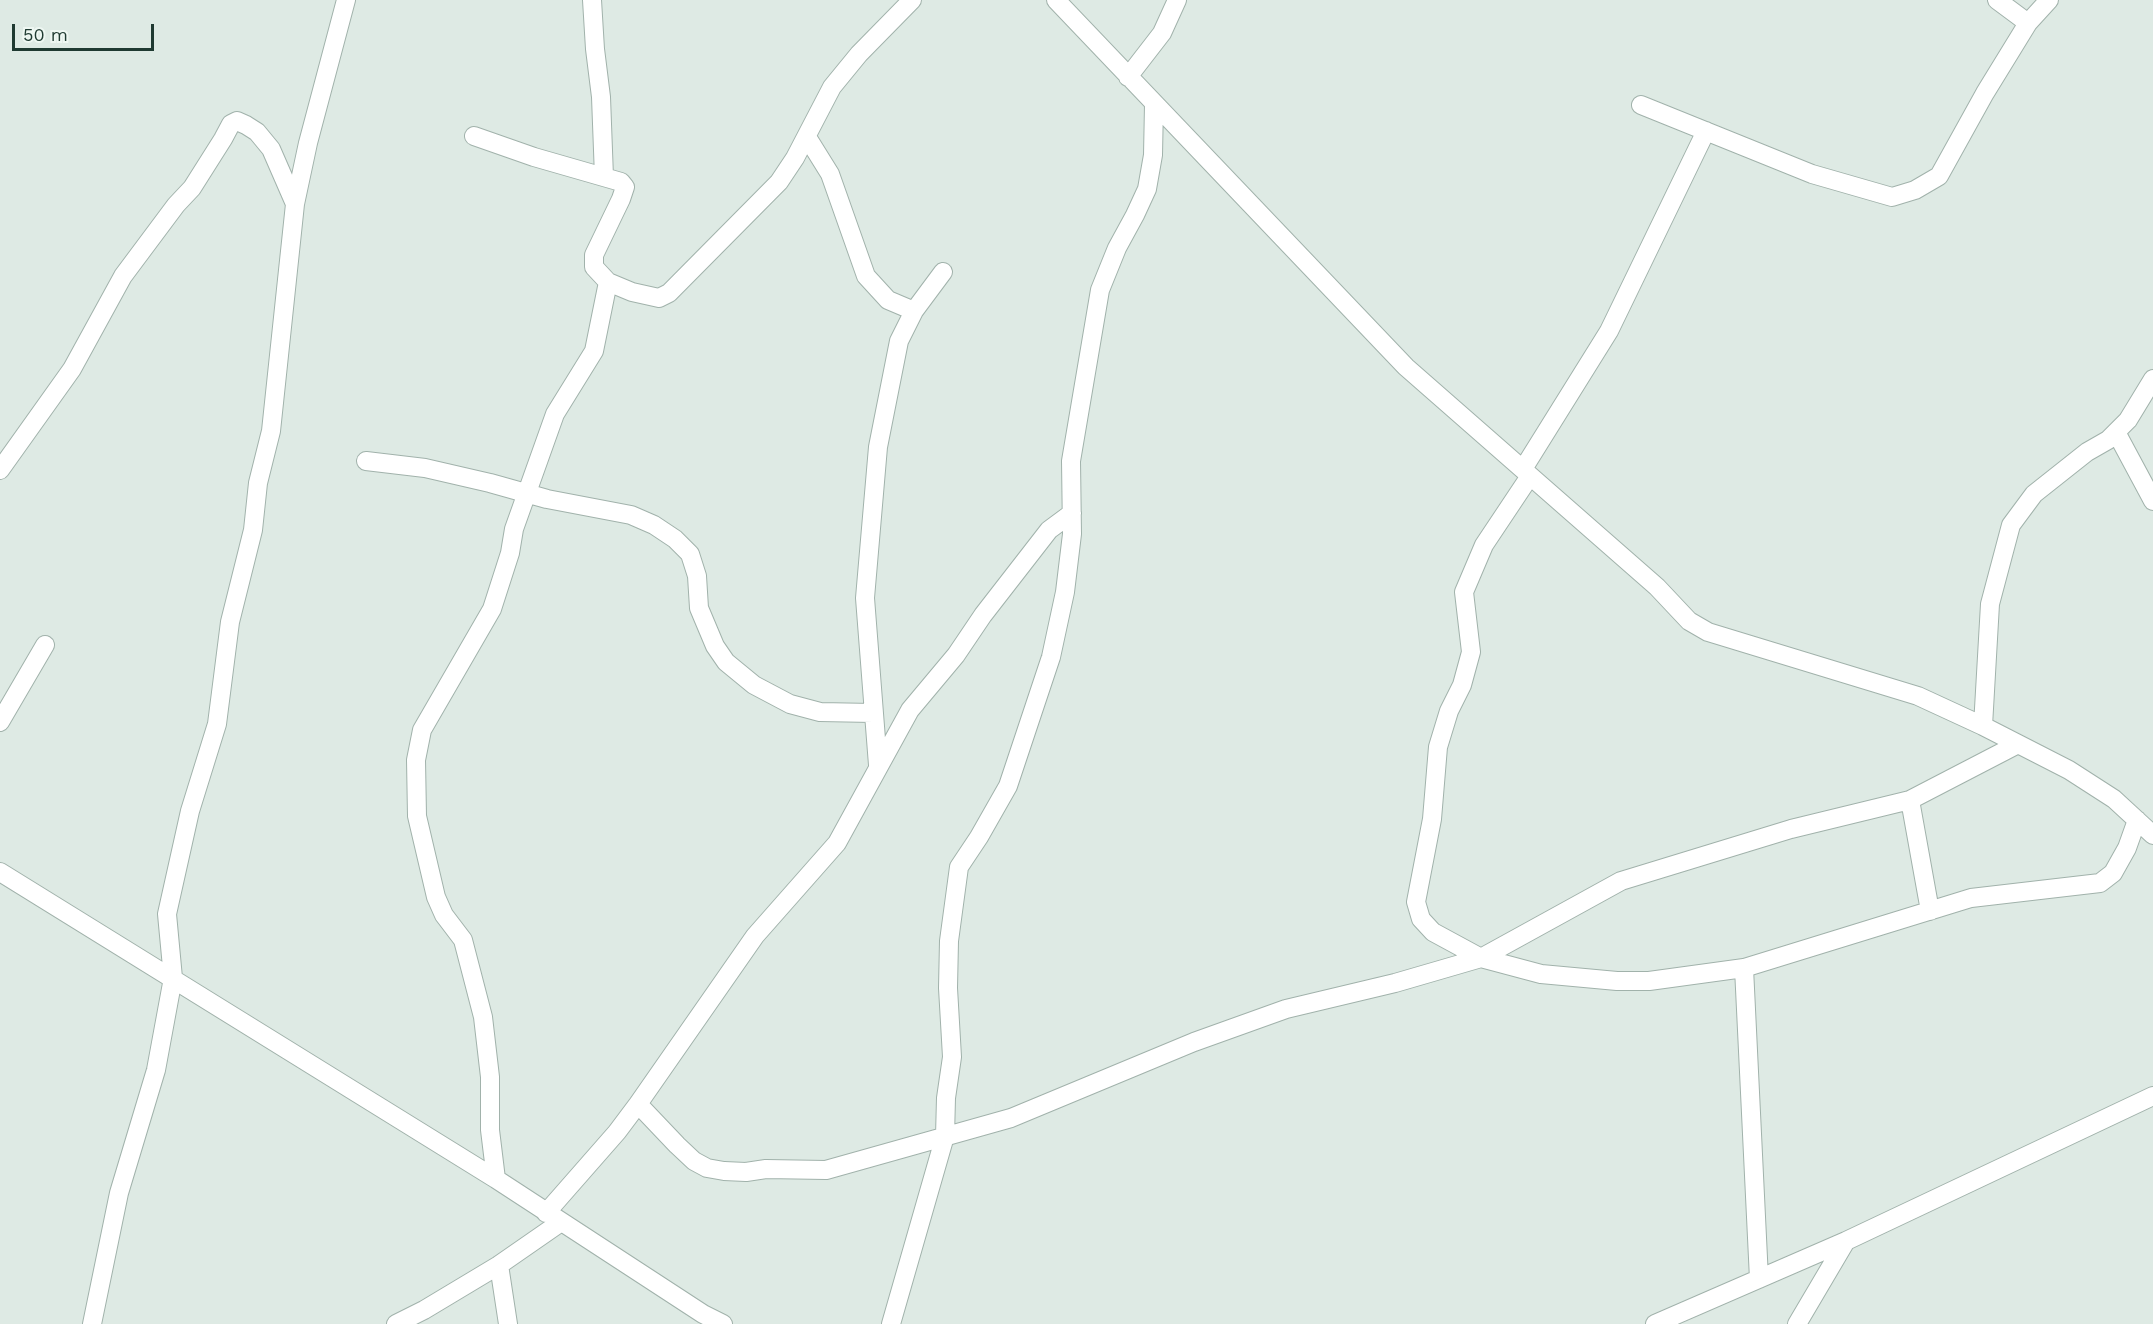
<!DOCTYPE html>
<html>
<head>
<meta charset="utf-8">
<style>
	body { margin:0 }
	#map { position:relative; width:2153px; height:1324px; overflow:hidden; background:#deeae4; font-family:"Work Sans",sans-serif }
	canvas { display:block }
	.scale { position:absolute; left:12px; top:24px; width:142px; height:27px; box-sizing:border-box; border:3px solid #1f3a31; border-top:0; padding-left:8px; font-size:18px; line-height:21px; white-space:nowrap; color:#1f3a31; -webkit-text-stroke:4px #eef7f2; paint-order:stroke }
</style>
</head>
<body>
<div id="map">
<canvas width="2153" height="1324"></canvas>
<div class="scale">50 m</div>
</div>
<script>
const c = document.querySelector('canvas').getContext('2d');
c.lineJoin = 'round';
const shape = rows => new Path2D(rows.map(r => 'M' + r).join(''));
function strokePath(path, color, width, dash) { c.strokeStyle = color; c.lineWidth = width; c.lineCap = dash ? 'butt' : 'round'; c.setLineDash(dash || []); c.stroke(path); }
const minor = shape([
	[592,0,595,49,601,97,604,177],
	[1056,0,1406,367,1657,587,1689,621,1708,632,1918,696,1983,726,2069,770,2114,799,2153,835],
	[1997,0,2028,23],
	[1128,77,1162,33,1177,0],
	[1641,105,1812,174,1892,197,1915,190,1939,176,1985,93,2028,23,2049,0],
	[474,136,534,157,621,182,625,187,621,199,594,255,594,267,608,282,632,292,659,298,669,293,779,182,795,158,832,87,859,54,912,0],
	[807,137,830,174,866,276,888,300,914,311],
	[2116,432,2153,501],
	[366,461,425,468,490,483,547,499,631,515,654,525,675,539,690,554,697,576,699,608,715,646,726,662,754,685,790,704,820,712,873,713],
	[1523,469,1609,331,1706,131],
	[0,470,72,369,123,276,176,205,192,188,223,139,231,124,237,121,246,125,257,132,271,149,295,204],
	[1530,476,1484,545,1464,592,1471,652,1462,685,1449,711,1438,747,1432,819,1416,902,1421,919,1433,932,1481,958,1541,974,1617,981,1649,981,1744,968,1971,898,2100,883,2113,873,2127,848,2137,820],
	[0,722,45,645],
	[1983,726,1990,604,2011,525,2034,494,2087,452,2108,440,2128,420,2153,379],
	[878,765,865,598,878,447,899,341,914,311,943,272],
	[1910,800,1930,911],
	[0,872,496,1179,703,1314,723,1324],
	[1744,968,1759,1279],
	[638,1104,677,1145,694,1161,707,1168,724,1171,746,1172,766,1169,826,1170,1011,1118,1194,1042,1286,1009,1395,983,1481,958,1621,881,1791,829,1910,800,2018,744],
	[496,1179,490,1130,490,1077,483,1017,463,940,444,915,436,897,417,816,416,760,422,730,492,609,510,553,514,529,555,414,594,351,608,282],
	[546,1213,617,1132,638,1104,755,936,837,843,910,710,956,655,983,615,1049,530,1072,513],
	[499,1265,508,1324],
	[92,1324,119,1193,156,1070,173,978,167,914,190,811,217,724,230,622,253,530,258,483,271,431,295,204,308,143,346,0],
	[396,1324,424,1310,499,1265,561,1222],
	[891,1324,945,1136,946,1098,952,1057,948,988,949,941,959,867,979,837,1008,786,1051,657,1065,592,1072,534,1071,461,1100,290,1117,248,1135,215,1147,189,1153,155,1154,105],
	[1655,1324,1846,1241,2153,1096],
	[1797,1324,1846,1241]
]);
strokePath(minor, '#a1b2ab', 20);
strokePath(minor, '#fff', 18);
</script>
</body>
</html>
